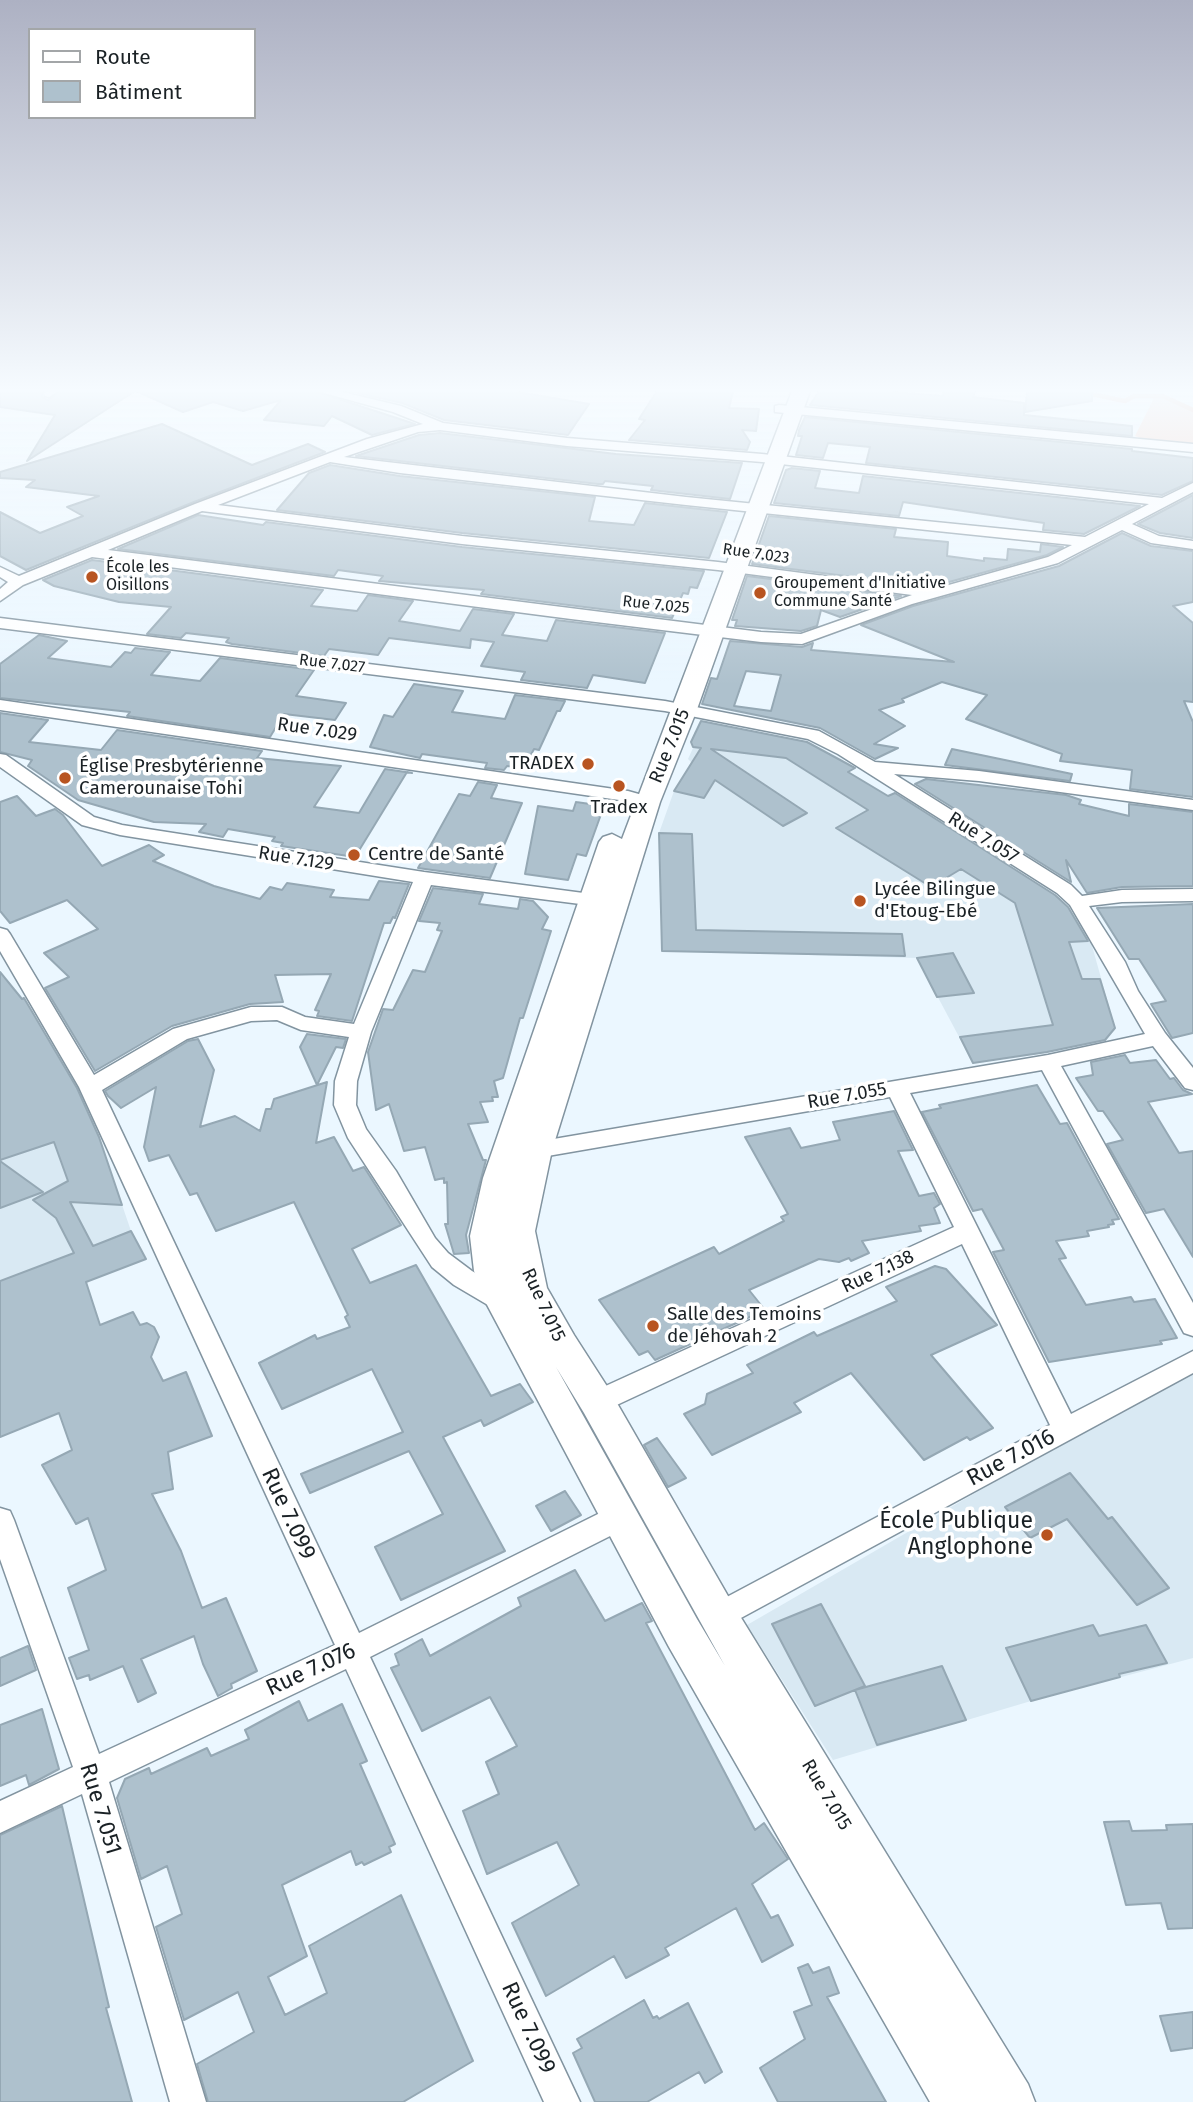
<!DOCTYPE html>
<html>
<head>
<meta charset="utf-8">
<style>
	body { margin:0 }
	#map { position:relative; width:1193px; height:2102px; overflow:hidden; background:#ebf7ff; font-family:"Fira Sans",sans-serif }
	canvas { display:block }
	.legend { position:absolute; left:28px; top:28px; width:228px; height:91px; box-sizing:border-box; background:#fff; border:2px solid #a3a6a8; margin:0; padding:9px 12px; list-style:none; font-size:21px; color:#1a2125 }
	.legend li { display:flex; align-items:center; gap:14px; height:35px }
	.legend b { width:35px; border:2px solid #a3a6a8 }
</style>
</head>
<body>
<div id="map">
<canvas width="1193" height="2102"></canvas>
<ul class="legend">
<li><b style="height:9px;background:#fff"></b>Route</li>
<li><b style="height:19px;background:#aec1cd"></b>Bâtiment</li>
</ul>
</div>
<script>
const c = document.querySelector('canvas').getContext('2d');
c.lineJoin = 'round';
function paint(path, color) { c.fillStyle = color; c.fill(path, 'evenodd'); }
const shape = rows => new Path2D(rows.map(r => 'M' + r).join(''));
function strokePath(path, color, width, dash) { c.strokeStyle = color; c.lineWidth = width; c.lineCap = dash ? 'butt' : 'round'; c.setLineDash(dash || []); c.stroke(path); }
function drawText(font, color, halo, rows, align = 'center') {
  c.font = font + ' "Fira Sans",sans-serif'; c.lineWidth = 7; c.setLineDash([]); c.textBaseline = 'middle'; c.strokeStyle = halo; c.fillStyle = color; for (const [text, x, y, turn = 0] of rows) {
    c.save(); c.translate(x, y); c.rotate((+turn || 0) * Math.PI / 180); c.textAlign = isNaN(turn) ? turn : align; if (halo) c.strokeText(text, 0, 0); c.fillText(text, 0, 0); c.restore();
  }
}
paint(shape([
	[695,731,812,749,1041,892,1048,891,1070,910,1089,935,1115,1028,1103,1045,973,1063,917,958,662,951,659,833,674,791,692,763,688,759,694,746,691,742],
	[0,1109,69,1124,92,1117,131,1231,146,1259,0,1316],
	[1193,1367,1193,1658,1031,1701,833,1760,747,1625]
]), '#d9e9f3');
paint(shape([
	[1152,395,1170,398,1193,410,1193,443,1155,443,1135,436,1153,400]
]), '#f9d2c2');
strokePath(shape([
	[1077,391,1125,401,1134,396,1163,396,1193,410]
]), '#f6ac8c', 4.5);
const building = shape([
	[0,391,42,391,42,397,48,400,60,391,135,391,27,461,55,415,0,407,0,391],
	[136,391,314,391,415,424,372,435,332,416,324,426,264,420,281,400,243,411,213,402,183,412,136,391],
	[349,391,511,391,589,404,568,435,444,420,402,403,349,391],
	[657,391,733,391,729,408,759,409,756,431,742,430,750,442,747,450,629,440,645,420,639,419,657,391],
	[819,391,878,391,943,396,944,391,975,391,973,397,1024,403,1024,415,1132,426,1132,436,810,405,819,391],
	[1027,391,1092,391,1092,401,1025,412,1027,391],
	[805,417,1132,449,1132,451,1193,458,1193,481,1162,495,866,463,870,447,828,443,823,458,796,455,802,436,798,436,799,430,805,417],
	[162,424,252,465,308,444,325,452,194,502,26,570,0,556,0,512,40,533,83,516,67,507,99,496,26,487,35,480,0,478,0,472,162,424],
	[440,433,616,454,742,463,730,499,651,490,653,486,605,481,603,484,598,484,356,456,419,435,440,433],
	[330,465,400,476,595,497,589,521,634,525,645,503,727,512,709,558,462,533,277,510,309,473,330,465],
	[792,468,820,471,815,488,859,493,863,476,1140,506,1084,534,1043,530,1044,523,903,502,899,516,774,503,786,470,792,468],
	[1193,495,1193,538,1160,533,1138,524,1193,495],
	[198,515,263,525,266,522,462,547,704,571,697,588,690,587,688,594,683,593,672,618,481,594,484,590,379,581,383,576,338,570,334,576,118,549,198,515],
	[769,516,896,529,894,537,948,542,947,556,984,561,984,558,1007,560,1008,549,1040,552,1041,544,1063,547,1047,555,931,587,752,564,769,516],
	[1122,533,1151,546,1193,551,1193,602,1173,606,1193,623,1193,702,1184,701,1193,722,1193,797,1130,789,1132,770,1060,761,1062,754,966,719,987,695,942,682,902,699,904,702,879,710,905,726,874,744,898,748,875,759,820,728,702,704,711,678,717,679,730,641,802,647,813,643,811,650,954,662,861,625,913,606,1059,566,1122,533],
	[746,671,781,675,771,711,734,706,746,671],
	[92,560,323,590,311,606,357,611,368,595,413,601,399,621,460,631,473,609,514,614,502,635,547,641,556,620,665,633,645,683,593,675,587,688,521,680,525,672,481,666,494,642,471,639,470,648,389,638,378,655,329,649,324,656,232,644,226,642,229,638,186,633,181,638,147,634,171,607,119,602,54,586,43,580,92,560],
	[747,576,901,596,840,617,821,610,817,626,801,631,735,626,737,620,732,620,747,576],
	[39,635,67,641,48,658,111,667,125,652,131,653,135,648,170,652,151,675,200,681,220,658,314,670,296,696,346,703,335,720,284,714,270,737,127,716,130,712,0,698,0,664,39,635],
	[414,684,463,691,452,712,505,719,515,695,565,701,560,711,557,711,539,750,534,749,524,768,507,766,504,770,485,768,487,763,422,754,420,758,370,747,384,715,393,717,414,684],
	[0,713,48,720,29,742,101,750,117,730,262,751,257,758,341,766,314,807,359,813,385,769,412,773,407,772,355,857,281,846,283,843,272,841,275,837,228,829,223,837,199,832,206,824,154,822,78,800,28,766,32,760,0,752,0,713],
	[701,721,807,742,855,768,848,772,888,796,895,793,1055,895,1068,907,1088,941,1069,942,1082,979,1100,979,1115,1028,1105,1040,1047,1052,973,1063,960,1037,1053,1025,1015,903,961,869,931,887,836,828,868,810,786,758,711,749,807,813,783,826,715,780,704,798,674,791,701,748,693,747,691,742,701,721],
	[952,749,1072,774,1070,781,945,765,952,749],
	[926,779,1066,795,1081,800,1079,804,1129,816,1129,804,1193,812,1193,886,1122,887,1087,893,1066,860,1071,882,915,784,926,779],
	[478,782,497,785,491,798,522,803,490,878,418,868,459,794,470,796,478,782],
	[17,796,36,816,55,809,63,815,102,866,149,845,164,855,153,861,214,886,260,899,270,887,282,890,287,883,334,890,330,897,369,900,379,881,409,884,395,918,393,917,390,923,384,923,352,1021,317,1016,319,1011,315,1010,331,974,275,975,283,1002,250,1004,172,1026,95,1071,45,988,69,977,44,953,98,929,67,900,10,923,0,911,0,802,17,796],
	[576,802,604,806,586,856,577,854,568,880,525,874,538,806,573,811,576,802],
	[659,833,692,834,696,930,902,934,905,956,662,951,659,833],
	[433,888,483,894,479,904,518,909,520,899,533,901,548,917,542,929,551,931,523,1018,520,1018,503,1078,494,1081,498,1097,492,1097,493,1101,480,1102,488,1122,468,1124,483,1160,486,1160,466,1235,469,1253,454,1254,445,1224,448,1224,447,1182,444,1183,444,1178,435,1180,425,1147,404,1151,389,1104,376,1110,368,1052,383,1009,393,1010,413,970,425,972,442,931,437,930,440,923,419,921,433,888],
	[1193,904,1193,1033,1172,1038,1151,1004,1166,1001,1139,959,1129,959,1097,908,1193,904],
	[953,953,974,993,937,997,917,958,953,953],
	[0,972,22,999,24,998,77,1088,99,1137,122,1205,70,1202,93,1246,131,1231,146,1259,86,1282,100,1325,133,1312,140,1325,147,1323,154,1327,159,1337,151,1357,163,1381,186,1372,212,1436,168,1452,173,1489,152,1494,181,1551,202,1608,226,1598,257,1671,231,1684,232,1688,218,1696,203,1664,194,1636,141,1659,156,1693,138,1702,123,1666,90,1680,89,1675,77,1679,69,1658,89,1650,68,1588,106,1570,88,1518,76,1524,42,1465,72,1450,59,1413,0,1437,0,1281,74,1253,56,1218,33,1200,68,1181,54,1142,0,1160,0,972],
	[307,1034,346,1039,343,1048,336,1047,317,1085,300,1047,307,1034],
	[198,1039,214,1070,200,1127,235,1116,260,1131,266,1109,271,1109,274,1099,327,1082,316,1143,334,1137,353,1171,364,1167,401,1225,352,1249,370,1283,416,1265,491,1396,520,1384,533,1402,484,1426,481,1420,443,1437,505,1551,401,1600,375,1547,443,1514,409,1451,310,1493,301,1474,403,1432,372,1369,282,1409,259,1363,315,1335,317,1339,350,1327,345,1317,348,1315,294,1202,216,1231,197,1193,190,1195,169,1155,149,1161,144,1147,156,1087,121,1108,108,1096,105,1091,188,1041,198,1039],
	[1125,1055,1130,1063,1156,1060,1170,1079,1174,1078,1183,1090,1192,1094,1148,1102,1179,1153,1193,1151,1193,1257,1164,1209,1146,1213,1107,1144,1123,1140,1103,1111,1098,1111,1076,1078,1093,1075,1091,1062,1125,1055],
	[1037,1085,1060,1124,1067,1123,1119,1219,1112,1220,1114,1224,1108,1225,1109,1227,1087,1231,1089,1236,1056,1241,1066,1258,1059,1259,1086,1305,1131,1297,1134,1302,1155,1299,1177,1338,1160,1341,1162,1344,1049,1362,993,1252,1004,1250,982,1209,973,1211,922,1112,941,1108,939,1105,1037,1085],
	[894,1111,913,1150,898,1151,919,1196,934,1193,940,1204,934,1208,940,1223,919,1226,921,1231,862,1241,869,1253,851,1261,849,1258,839,1262,819,1259,749,1290,765,1310,655,1360,648,1351,639,1355,599,1300,714,1247,719,1254,784,1221,781,1217,788,1214,745,1137,790,1128,801,1148,840,1140,833,1122,894,1111],
	[0,1161,43,1192,0,1208,0,1161],
	[935,1266,946,1269,997,1325,931,1355,993,1428,970,1440,967,1437,924,1460,851,1373,794,1403,801,1412,712,1455,684,1414,705,1404,707,1394,753,1373,747,1365,814,1332,817,1336,897,1301,886,1287,935,1266],
	[657,1438,686,1478,668,1487,644,1445,657,1438],
	[1070,1473,1108,1519,1112,1517,1169,1588,1137,1605,1067,1519,1030,1538,1005,1507,1070,1473],
	[565,1491,581,1515,551,1531,536,1506,565,1491],
	[575,1570,605,1621,642,1603,652,1621,646,1623,755,1830,764,1823,788,1859,752,1884,771,1918,778,1915,793,1945,762,1962,736,1908,665,1948,669,1955,626,1978,614,1956,546,1996,512,1923,579,1885,557,1842,487,1874,463,1811,499,1794,486,1762,517,1746,490,1697,422,1731,391,1668,399,1665,395,1654,422,1639,430,1656,521,1606,518,1598,575,1570],
	[821,1604,865,1686,815,1706,772,1624,821,1604],
	[1093,1625,1099,1636,1146,1625,1167,1663,1119,1674,1120,1677,1031,1701,1006,1648,1093,1625],
	[28,1646,36,1670,0,1686,0,1658,28,1646],
	[942,1666,966,1720,877,1745,855,1690,942,1666],
	[299,1701,308,1721,342,1704,367,1761,360,1764,395,1844,389,1847,391,1852,364,1865,362,1862,356,1865,351,1851,282,1885,307,1956,268,1977,285,2015,327,1993,309,1946,401,1895,473,2061,403,2102,208,2102,197,2064,254,2032,238,1992,184,2020,156,1927,182,1914,167,1866,141,1879,117,1798,125,1779,149,1768,151,1774,207,1748,211,1756,249,1739,245,1730,299,1701],
	[42,1709,59,1769,29,1785,26,1775,0,1786,0,1725,42,1709],
	[62,1806,109,2007,106,2008,132,2102,0,2102,0,1835,62,1806],
	[1129,1821,1132,1831,1167,1830,1166,1825,1193,1824,1193,1928,1168,1929,1161,1903,1126,1905,1104,1822,1129,1821],
	[808,1964,813,1973,829,1967,839,1993,827,1997,886,2102,778,2102,760,2068,805,2039,794,2012,812,2005,798,1968,808,1964],
	[644,2000,653,2018,657,2016,659,2019,688,2003,722,2072,705,2083,699,2072,647,2102,595,2102,573,2053,582,2048,577,2039,644,2000],
	[1193,2012,1193,2048,1171,2051,1160,2016,1193,2012]
]);
paint(building, '#aec1cd');
strokePath(building, '#95a8b4', 2);
const street = shape([
	[44,391,58,391,49,397,45,396,44,391],
	[317,391,338,391,401,406,443,423,567,438,762,454,1162,498,1193,483,1193,492,1132,524,1159,536,1193,541,1193,549,1151,543,1122,530,1058,563,912,604,802,644,761,642,571,619,92,557,23,585,0,601,0,589,8,582,0,577,0,567,19,576,195,504,367,439,423,424,393,412,317,391],
	[440,430,567,446,762,462,1149,504,1085,537,686,497,344,457,418,432,440,430],
	[330,462,400,473,686,505,1072,545,1048,557,931,590,718,562,462,536,218,505,330,462],
	[202,511,462,544,718,570,912,595,801,634,761,632,108,550,202,511],
	[779,405,1193,444,1193,452,775,412,775,406,779,405],
	[0,618,665,701,819,731,875,762,979,771,1193,800,1193,810,979,781,894,774,1071,885,1082,896,1122,890,1193,889,1193,901,1122,902,1089,906,1125,962,1138,991,1165,1033,1193,1068,1193,1090,1185,1088,1153,1046,1061,1066,1193,1303,1193,1336,1184,1333,1042,1070,910,1093,1071,1414,1193,1351,1193,1373,728,1625,718,1629,708,1625,704,1616,708,1607,1050,1425,962,1244,606,1410,597,1413,588,1410,584,1402,588,1394,954,1227,890,1097,536,1158,528,1156,525,1150,528,1144,536,1142,1048,1055,1145,1034,1070,905,1057,893,838,754,808,739,665,711,0,628,0,618],
	[0,700,628,791,653,798,656,802,647,807,626,801,0,710,0,700],
	[0,754,6,755,94,817,122,825,424,872,591,894,613,901,616,905,606,911,588,905,431,885,371,1032,357,1081,356,1105,366,1129,396,1171,435,1238,448,1253,472,1271,511,1294,514,1301,511,1308,502,1311,493,1308,454,1285,432,1267,348,1138,334,1105,335,1081,349,1037,301,1030,277,1020,251,1021,187,1039,102,1090,359,1633,610,1508,620,1505,630,1508,634,1517,630,1526,370,1657,580,2102,544,2102,346,1669,109,1782,206,2102,170,2102,82,1794,0,1833,0,1801,73,1767,0,1559,0,1508,10,1511,14,1520,99,1754,335,1645,79,1087,0,951,0,928,7,930,10,934,94,1075,173,1029,251,1007,282,1007,305,1017,354,1024,413,882,120,835,82,825,0,767,0,754]
]);
const secondary = shape([
	[792,391,810,391,696,712,660,802,552,1150,535,1231,547,1288,574,1335,610,1391,732,1603,1028,2084,1035,2102,930,2102,669,1647,485,1301,474,1271,470,1236,483,1178,599,842,603,837,612,834,622,839,792,391],
	[556,1367,584,1413,725,1666,697,1619,556,1367]
]);
strokePath(street, '#8294a0', 3);
strokePath(secondary, '#8294a0', 3);
paint(street, '#fff');
paint(secondary, '#fff');
const sky = c.createLinearGradient(0, 0, 0, 685);
sky.addColorStop(0, '#adb1c3');
sky.addColorStop(0.57, '#f6fbff');
sky.addColorStop(1, '#f6fbff00');
c.fillStyle = sky;
c.fillRect(0, 0, 1193, 685);
for (const [x, y, r, color] of [
	[92,577,7,"#b85420"],
	[760,593,7,"#b85420"],
	[588,764,7,"#b85420"],
	[65,778,7,"#b85420"],
	[619,786,7,"#b85420"],
	[354,855,7,"#b85420"],
	[860,901,7,"#b85420"],
	[653,1326,7,"#b85420"],
	[1047,1535,7,"#b85420"]
]) { const dot = new Path2D(); dot.arc(x, y, r, 0, 2 * Math.PI); c.fillStyle = color; c.fill(dot); strokePath(dot, '#fff', 2.5); }
drawText('16px', '#1a2125', '#fff', [
	["Rue 7.023",756,554,8],
	["Rue 7.025",656,605,6],
	["Rue 7.027",332,664,7]
]);
drawText('16px', '#1a2125', '#fff', [
	["École les",106,568],
	["Oisillons",106,586],
	["Groupement d'Initiative",774,584],
	["Commune Santé",774,602]
], 'left');
drawText('19px', '#1a2125', '#fff', [
	["Rue 7.029",317,730,8],
	["Rue 7.015",670,746,-68],
	["Rue 7.057",983,838,32],
	["Rue 7.129",296,859,9],
	["Rue 7.055",847,1096,-10],
	["Rue 7.138",878,1272,-25],
	["Rue 7.015",543,1305,65],
	["Rue 7.015",826,1795,59]
]);
drawText('19px', '#1a2125', '#fff', [
	["TRADEX",574,764,"right"],
	["Église Presbytérienne",79,767],
	["Camerounaise Tohi",79,789],
	["Tradex",619,808,"center"],
	["Centre de Santé",368,855],
	["Lycée Bilingue",874,890],
	["d'Etoug-Ebé",874,912],
	["Salle des Temoins",667,1315],
	["de Jéhovah 2",667,1337]
], 'left');
drawText('23px', '#1a2125', '#fff', [
	["Rue 7.016",1011,1458,-28],
	["Rue 7.099",288,1514,65],
	["Rue 7.076",311,1670,-25],
	["Rue 7.051",100,1809,73],
	["Rue 7.099",528,2028,65]
]);
drawText('23px', '#1a2125', '#fff', [
	["École Publique",1033,1522],
	["Anglophone",1033,1548]
], 'right');
</script>
</body>
</html>
